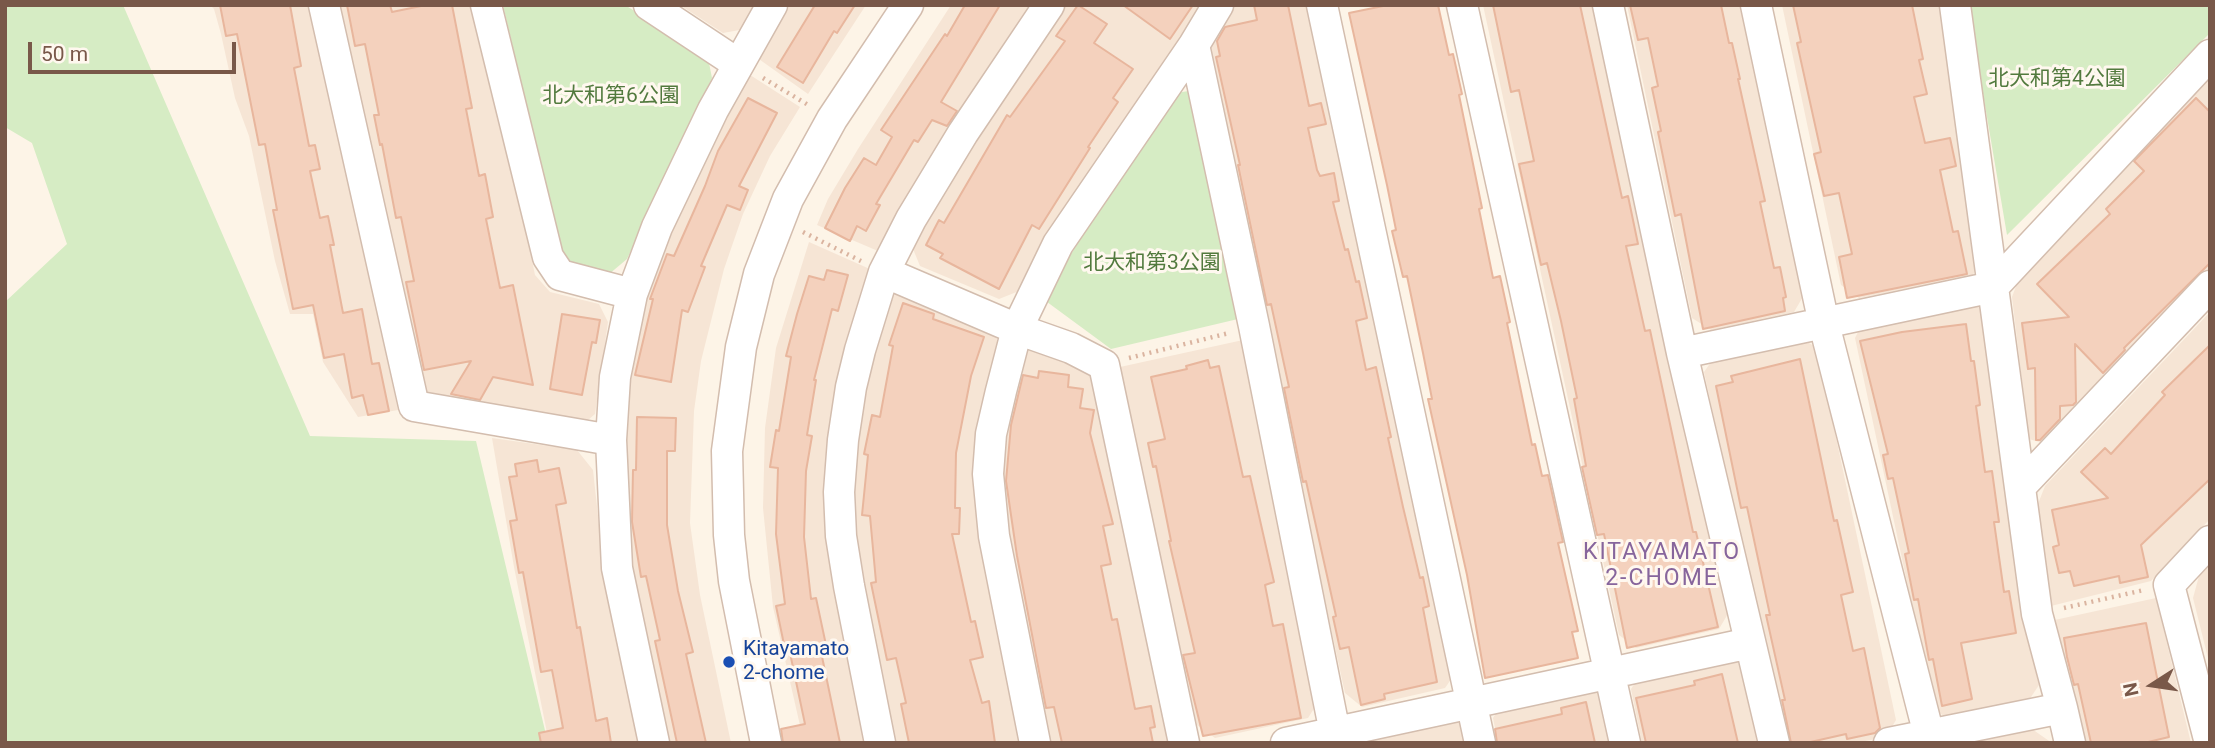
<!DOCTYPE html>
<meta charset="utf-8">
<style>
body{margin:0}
#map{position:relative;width:2215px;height:748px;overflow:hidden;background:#fdf4e7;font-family:Roboto,sans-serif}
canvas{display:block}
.frame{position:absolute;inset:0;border:7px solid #795849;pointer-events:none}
.north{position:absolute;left:2117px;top:650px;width:70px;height:70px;-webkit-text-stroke:5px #fff8ef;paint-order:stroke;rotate:258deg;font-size:19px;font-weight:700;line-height:28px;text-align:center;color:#795849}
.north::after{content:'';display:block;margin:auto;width:24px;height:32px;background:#795849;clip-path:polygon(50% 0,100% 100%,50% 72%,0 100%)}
.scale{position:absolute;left:28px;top:42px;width:208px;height:32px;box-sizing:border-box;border:4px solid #795849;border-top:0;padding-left:9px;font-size:21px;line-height:24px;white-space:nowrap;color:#795849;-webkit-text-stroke:5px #fff8ef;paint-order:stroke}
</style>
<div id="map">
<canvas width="2215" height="748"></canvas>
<div class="frame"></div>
<div class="north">N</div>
<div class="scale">50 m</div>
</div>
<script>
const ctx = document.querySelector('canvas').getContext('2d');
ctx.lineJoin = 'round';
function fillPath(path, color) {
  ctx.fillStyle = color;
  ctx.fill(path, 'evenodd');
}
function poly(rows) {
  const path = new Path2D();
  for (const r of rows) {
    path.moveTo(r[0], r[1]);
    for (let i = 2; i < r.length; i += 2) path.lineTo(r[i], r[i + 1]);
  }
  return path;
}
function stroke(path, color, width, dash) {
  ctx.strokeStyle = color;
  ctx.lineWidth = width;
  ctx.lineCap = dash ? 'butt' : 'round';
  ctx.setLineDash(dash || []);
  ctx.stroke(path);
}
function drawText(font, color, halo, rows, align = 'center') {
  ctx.font = font + ' Roboto,"Noto Sans JP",sans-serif';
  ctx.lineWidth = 6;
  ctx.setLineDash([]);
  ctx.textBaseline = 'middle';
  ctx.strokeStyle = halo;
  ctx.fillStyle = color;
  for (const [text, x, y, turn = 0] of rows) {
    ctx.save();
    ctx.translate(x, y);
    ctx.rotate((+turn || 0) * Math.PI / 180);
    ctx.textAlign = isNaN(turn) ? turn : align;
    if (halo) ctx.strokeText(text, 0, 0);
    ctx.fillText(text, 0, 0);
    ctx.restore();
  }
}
const residential = poly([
 [210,5,311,5,398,410,358,417,323,362,313,314,290,314,275,261,249,136,235,98,221,34,214,9],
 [338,5,479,5,535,275,550,292,599,304,608,322,595,414,581,426,433,403,417,386],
 [680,5,761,5,745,29,723,33],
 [790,5,866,5,808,94,756,57],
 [951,5,1033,5,878,251,817,225,828,199,858,149],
 [1062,5,1203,5,1019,291,999,299,920,266,911,244,940,193],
 [1232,5,1313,5,1457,671,1445,688,1362,707,1345,693,1208,62,1210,41],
 [1483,5,1601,5,1729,612,1719,629,1636,648,1619,635],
 [1627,5,1742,5,1804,295,1794,312,1711,330,1692,318],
 [1782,5,1945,5,1982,256,1973,275,1859,298,1841,285],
 [747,73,800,107,770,156,743,214,724,269,701,361,694,411,690,523,700,595,731,743,666,743,624,528,625,388,639,296],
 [2210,75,2210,275,2049,445,2029,439,2012,297,2021,273],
 [809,242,872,270,845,346,833,407,830,546,838,605,868,743,804,743,773,607,763,508,765,428,776,348],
 [908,286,991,323,999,345,990,372,982,411,974,474,976,514,982,555,1021,743,893,743,854,534,853,482,856,433,886,297],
 [1971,298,1990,311,2021,611,2039,685,2027,703,1951,721,1934,709,1855,338,1863,322],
 [2210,312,2210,519,2151,581,2047,607,2036,509,2045,486],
 [1798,336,1817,348,1896,720,1886,737,1855,743,1787,743,1784,740,1704,372,1716,355],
 [1243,340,1320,699,1308,718,1215,738,1197,725,1120,367],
 [1040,343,1084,364,1098,380,1171,733,1166,743,1048,743,1004,538,1002,468,1007,409,1022,352],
 [492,438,577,450,593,470,606,589,640,743,549,743,514,567],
 [2210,565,2210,666,2193,598,2199,576],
 [2156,598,2191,743,2078,743,2050,621],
 [1722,655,1744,666,1760,743,1642,743,1631,689,1642,672],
 [1590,682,1607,697,1616,743,1498,743,1493,718,1503,701],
 [1452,714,1469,724,1473,743,1361,743,1369,730],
 [2032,729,2052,743,1972,743]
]);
const green = poly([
 [5,5,123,5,310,436,476,441,548,743,5,743,5,302,67,244,32,143,5,127],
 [503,5,625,5,708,58,712,78,627,259,608,275,569,263,561,252],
 [1968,5,2210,5,2210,33,2007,235],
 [1194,90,1238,319,1111,349,1043,299,1171,94]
]);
const building = poly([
 [220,5,290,5,301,66,294,68,309,146,315,145,320,169,310,171,320,218,328,216,334,245,330,245,343,313,362,309,372,364,379,363,389,411,368,415,363,395,352,398,344,354,324,358,313,305,293,309,273,210,277,210,265,144,259,145,237,34,226,36,220,5],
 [347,5,390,5,392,12,426,5,452,5,472,108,466,109,479,176,485,174,493,217,486,219,500,288,513,285,533,385,493,377,480,400,451,394,471,361,424,370,406,282,414,281,401,217,396,218,382,144,380,145,374,115,379,115,365,44,355,46,347,5],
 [815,5,855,5,837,33,834,31,803,83,777,67,815,5],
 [965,5,1000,5,941,102,957,111,947,126,932,120,918,142,914,140,876,204,880,205,866,231,857,226,850,241,825,228,845,188,864,158,876,165,892,137,881,130,945,34,947,36,965,5],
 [1078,5,1107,24,1094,43,1133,69,1113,98,1118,102,1088,147,1090,148,1039,229,1032,225,999,289,940,258,943,254,926,245,939,220,944,223,1007,115,1010,117,1065,41,1056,36,1078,5],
 [1123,5,1193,5,1170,39,1123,5],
 [1254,5,1288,5,1309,106,1321,103,1326,124,1308,128,1317,170,1320,176,1334,173,1339,201,1333,202,1345,250,1348,249,1356,282,1359,281,1367,318,1356,321,1366,370,1376,367,1391,437,1388,438,1403,507,1420,578,1423,577,1429,606,1423,608,1437,682,1384,694,1385,699,1361,705,1349,647,1340,649,1333,617,1336,616,1306,481,1303,482,1284,388,1289,387,1271,304,1267,305,1238,165,1240,165,1216,57,1220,56,1217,41,1225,27,1257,20,1254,5],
 [1388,5,1438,5,1449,55,1453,54,1462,94,1459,95,1482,208,1479,209,1493,278,1500,276,1510,322,1507,323,1532,445,1535,444,1542,476,1548,475,1563,542,1558,543,1578,631,1572,632,1578,658,1485,678,1467,575,1428,399,1432,399,1423,353,1407,276,1403,277,1392,231,1396,230,1387,185,1349,13,1388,5],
 [1493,5,1580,5,1622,198,1628,196,1638,244,1626,246,1645,331,1650,330,1693,532,1696,532,1718,627,1627,648,1604,534,1597,535,1582,467,1586,466,1574,399,1577,398,1561,321,1547,263,1541,265,1519,164,1534,161,1519,90,1511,92,1493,5],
 [1630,5,1721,5,1729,43,1732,43,1740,79,1738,79,1765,201,1760,202,1774,268,1780,267,1786,297,1783,298,1785,311,1703,329,1681,214,1675,216,1658,132,1661,131,1652,88,1658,86,1648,38,1638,40,1630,5],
 [1793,5,1912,5,1923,59,1919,60,1927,94,1914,97,1925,143,1950,138,1956,166,1940,170,1953,232,1958,231,1967,274,1847,298,1839,257,1852,254,1839,193,1824,196,1814,154,1821,152,1797,43,1801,42,1793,5],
 [748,98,777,113,739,186,748,190,740,210,727,205,701,266,705,267,688,312,682,310,671,382,635,375,653,299,650,299,667,254,674,256,705,186,718,151,748,98],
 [2196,98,2210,112,2210,263,2124,348,2125,350,2103,373,2075,344,2076,402,2073,405,2060,406,2060,419,2040,440,2036,440,2035,368,2028,369,2022,323,2069,317,2037,284,2110,214,2106,209,2144,171,2134,161,2196,98],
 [827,270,848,275,838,311,832,309,814,380,816,380,807,435,812,436,806,471,804,537,811,599,816,598,826,645,820,647,840,743,783,743,781,729,805,724,790,653,786,654,776,606,785,604,776,534,778,468,770,467,776,430,779,431,791,357,786,356,797,314,809,276,824,280,827,270],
 [903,303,934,314,933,319,984,337,971,376,956,453,955,508,960,508,959,534,952,534,971,622,975,621,983,657,970,660,982,703,989,701,995,743,909,743,901,704,906,703,896,658,887,660,871,583,876,582,870,516,862,515,868,455,864,454,872,415,880,417,893,346,889,345,903,303],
 [562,314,600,320,596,343,592,342,582,395,550,389,562,314],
 [1966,324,1971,361,1974,361,1980,405,1976,406,1985,472,1992,471,1999,522,1994,522,2004,592,2009,591,2016,633,1961,643,1972,699,1942,706,1933,659,1929,660,1918,599,1914,600,1905,554,1909,553,1893,478,1888,479,1883,455,1888,454,1860,341,1902,332,1966,324],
 [2210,345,2210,479,2141,545,2148,577,2120,583,2119,576,2074,586,2070,571,2059,573,2053,547,2059,545,2052,510,2108,498,2081,472,2105,448,2111,454,2165,395,2162,392,2210,345],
 [1800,359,1834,521,1837,520,1853,592,1841,595,1853,651,1864,648,1880,728,1875,733,1847,739,1846,734,1806,743,1791,743,1782,700,1785,700,1766,615,1770,615,1747,507,1741,508,1716,386,1733,382,1731,376,1800,359],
 [1208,360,1210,368,1219,366,1243,477,1250,476,1274,582,1265,585,1273,626,1283,624,1301,718,1203,736,1183,655,1195,653,1169,541,1171,541,1156,466,1153,467,1148,443,1165,439,1151,377,1187,369,1186,366,1208,360],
 [1039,371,1069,375,1068,387,1083,389,1080,408,1094,410,1090,433,1113,524,1103,526,1111,564,1101,566,1112,620,1117,619,1135,709,1151,706,1155,727,1150,728,1153,743,1062,743,1054,707,1046,708,1017,556,1006,481,1011,425,1023,375,1038,378,1039,371],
 [637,417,676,418,675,451,667,451,667,525,678,591,693,652,686,654,706,743,677,743,655,641,660,640,646,576,641,577,632,522,633,470,636,470,637,417],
 [537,460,539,472,559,468,566,503,556,505,577,628,580,627,596,721,607,718,611,743,541,743,539,733,563,728,552,670,541,672,523,572,519,573,510,521,517,520,509,477,517,476,515,464,537,460],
 [2146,623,2169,737,2144,743,2091,743,2078,684,2074,685,2067,657,2064,638,2146,623],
 [1722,674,1738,743,1646,743,1636,698,1695,685,1694,681,1722,674],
 [1586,702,1595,743,1497,743,1495,729,1562,714,1561,708,1586,702]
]);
const path = poly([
 [763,78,810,106],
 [803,232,861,261],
 [1129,358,1229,333],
 [2064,608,2144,590]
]);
const minor = poly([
 [324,5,414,406,611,440],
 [486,5,548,257,560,275,632,294],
 [649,5,738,64],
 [1322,5,1480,743],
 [1462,5,1625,743],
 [1608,5,1682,353,1774,743],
 [1756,5,1824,324,1931,743],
 [1955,5,2037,614,2062,708],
 [1194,45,1254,326,1337,743],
 [884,272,1017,329,1071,348,1104,365,1184,743],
 [1682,353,1993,287,2210,55],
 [2021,486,2210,286],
 [654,743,617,568,611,440,615,377,632,294,657,227,713,110,772,5],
 [766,743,734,581,729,535,727,451,741,347,759,274,788,199,832,119,908,5],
 [880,743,849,586,841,536,839,492,843,440,851,387,860,350,884,272,911,219,963,133,1049,5],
 [1035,743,994,536,988,474,991,434,1001,391,1017,329,1058,244,1194,45,1218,5],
 [1286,743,1750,643],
 [1889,743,2062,708,2070,743],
 [2210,743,2169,585,2210,541]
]);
const markers = [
 [729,662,7,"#1a4fb4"]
];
const parkNames = [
 ["北大和第4公園",2057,80],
 ["北大和第6公園",611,97],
 ["北大和第3公園",1152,264]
];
const transitNames = [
 ["Kitayamato",743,650],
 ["2-chome",743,674]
];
const neighbourhoodNames = [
 ["KITAYAMATO",1662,553],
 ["2-CHOME",1662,579]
];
fillPath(residential, '#f6e5d5');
fillPath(green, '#d6ecc4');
fillPath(building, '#f4d1bd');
stroke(building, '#e8b69d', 2);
stroke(minor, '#d3bdae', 33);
stroke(path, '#dab4a0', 4.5, [2, 5]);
stroke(minor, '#fff', 30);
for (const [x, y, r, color] of markers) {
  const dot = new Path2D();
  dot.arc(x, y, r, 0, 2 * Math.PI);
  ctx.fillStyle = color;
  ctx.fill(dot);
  stroke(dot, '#fff8ef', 2.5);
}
drawText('21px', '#527a3e', '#fff8ef', parkNames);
drawText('21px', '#164399', '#fff8ef', transitNames, 'left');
ctx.letterSpacing = '2px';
drawText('23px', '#87659c', '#fff8ef', neighbourhoodNames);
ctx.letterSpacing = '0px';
</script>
